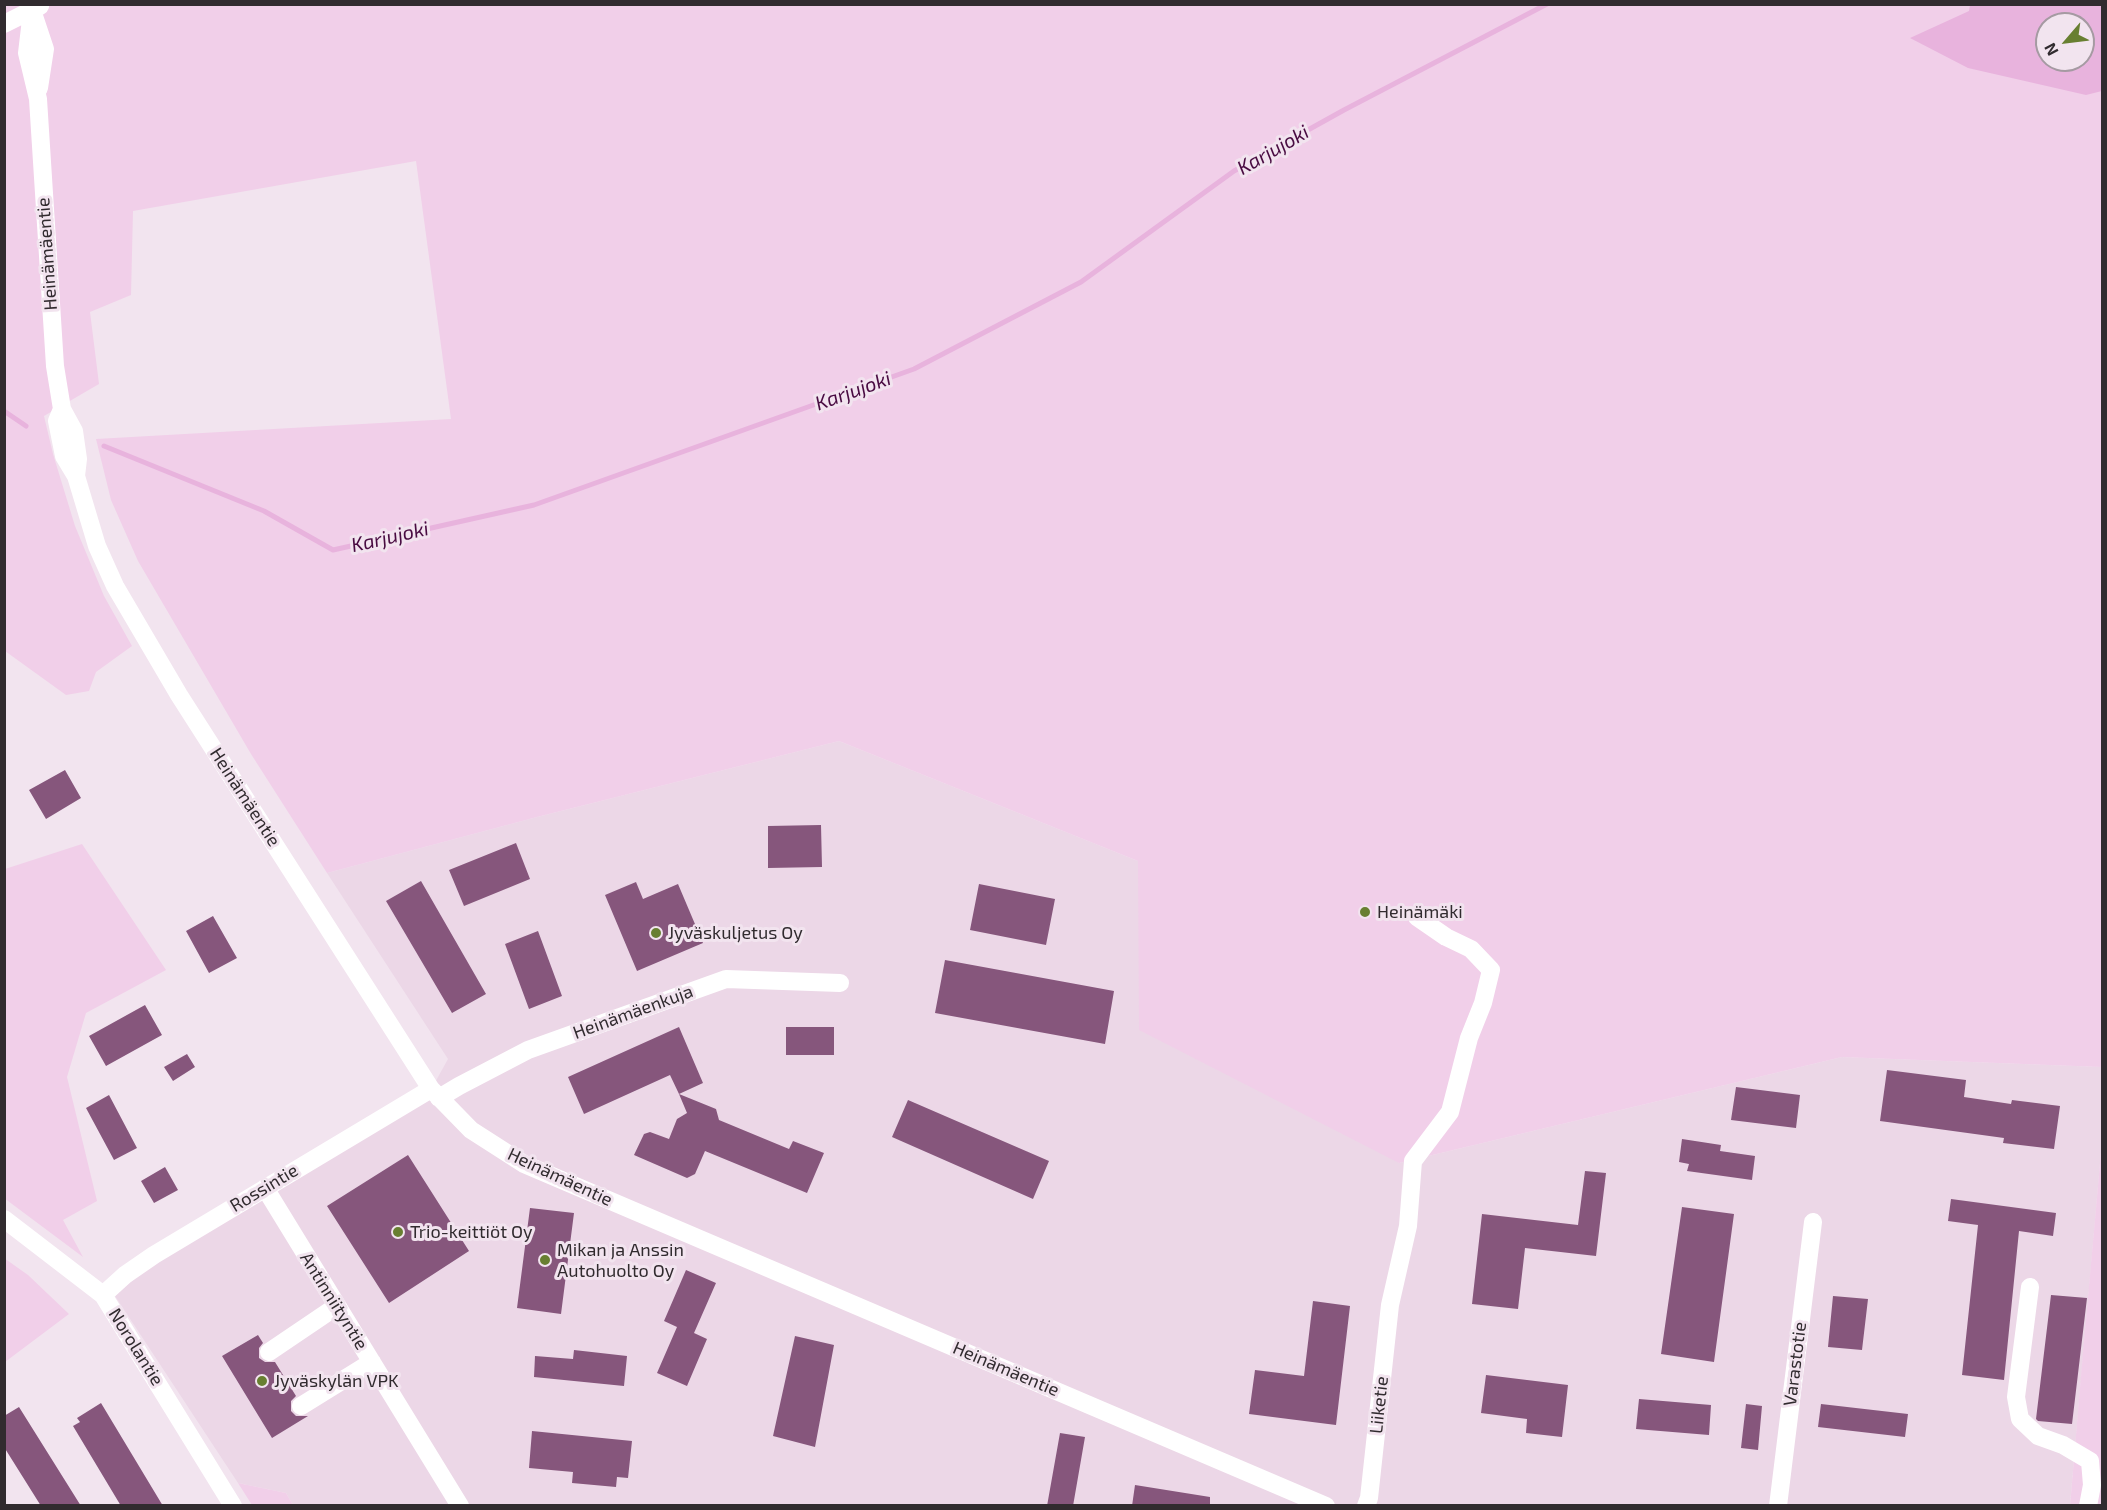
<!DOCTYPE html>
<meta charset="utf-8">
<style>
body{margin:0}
#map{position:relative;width:2107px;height:1510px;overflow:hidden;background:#f2e4ef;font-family:"Exo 2",sans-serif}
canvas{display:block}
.frame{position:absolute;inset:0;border:6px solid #312b2f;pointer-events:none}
.north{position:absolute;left:2035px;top:12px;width:60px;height:60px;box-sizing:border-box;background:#f2e4ef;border:2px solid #a59aa2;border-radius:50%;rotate:242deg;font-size:16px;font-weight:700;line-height:24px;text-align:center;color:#312b2f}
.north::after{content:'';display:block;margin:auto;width:21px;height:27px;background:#687f31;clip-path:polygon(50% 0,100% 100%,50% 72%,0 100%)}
</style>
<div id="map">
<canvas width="2107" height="1510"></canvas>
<div class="frame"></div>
<div class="north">N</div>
</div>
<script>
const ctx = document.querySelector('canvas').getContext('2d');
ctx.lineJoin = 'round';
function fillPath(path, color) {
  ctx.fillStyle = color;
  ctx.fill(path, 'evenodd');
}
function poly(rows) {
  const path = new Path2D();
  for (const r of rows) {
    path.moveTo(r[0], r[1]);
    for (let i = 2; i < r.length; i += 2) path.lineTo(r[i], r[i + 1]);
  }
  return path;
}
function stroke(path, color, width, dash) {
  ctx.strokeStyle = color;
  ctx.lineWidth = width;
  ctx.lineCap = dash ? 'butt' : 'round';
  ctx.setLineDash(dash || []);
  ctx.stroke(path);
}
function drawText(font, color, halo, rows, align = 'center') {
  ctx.font = font + ' "Exo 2",sans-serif';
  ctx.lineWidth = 6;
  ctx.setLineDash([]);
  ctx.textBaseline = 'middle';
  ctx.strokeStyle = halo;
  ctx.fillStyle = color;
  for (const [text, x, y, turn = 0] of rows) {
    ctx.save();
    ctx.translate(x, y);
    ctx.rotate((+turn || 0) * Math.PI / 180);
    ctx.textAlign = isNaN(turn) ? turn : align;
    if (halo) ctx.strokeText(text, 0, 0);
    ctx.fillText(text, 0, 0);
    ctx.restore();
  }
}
const built = poly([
 [839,741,1138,861,1399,1163,1842,1057,2102,1067,2102,1141,2070,1505,293,1505,286,1493,238,1483,115,1296,152,1263,428,1095,448,1059,327,873,537,817]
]);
const green = poly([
 [4,5,2068,5,2102,39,2102,1067,1842,1057,1399,1163,1139,1030,1138,861,839,741,537,817,327,873,251,754,138,561,111,500,96,439,451,419,416,161,133,211,131,295,90,312,99,384,44,416,53,454,75,526,104,596,132,646,96,672,89,691,66,695,5,651],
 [2047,24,2083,24,2083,60,2047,60],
 [82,844,166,970,86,1013,67,1077,97,1201,63,1220,83,1257,4,1198,5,869],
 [2102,1141,2102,1505,2070,1506,2082,1364],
 [4,1258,28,1275,69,1314,5,1362],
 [238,1483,286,1493,293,1505,252,1505]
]);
const water = poly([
 [1970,5,2102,5,2102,91,2086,95,1968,68,1910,38,1969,11],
 [2047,24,2083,24,2083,60,2047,60]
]);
const stream = poly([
 [4,411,26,426],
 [104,446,264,511,333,550,534,505,914,369,1081,282,1234,171,1344,110,1547,4]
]);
const building = poly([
 [65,770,81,798,46,819,29,790],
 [821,825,822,867,768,868,768,826],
 [516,843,530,879,464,906,449,870],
 [421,881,486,994,452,1013,386,901],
 [636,882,643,899,678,884,703,943,637,971,605,895],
 [979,884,1055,899,1046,945,970,930],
 [213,916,237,958,209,973,186,931],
 [538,931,562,996,529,1009,505,944],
 [945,960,1114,991,1105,1044,935,1013],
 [145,1005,162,1035,106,1066,89,1036],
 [679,1027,703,1083,679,1094,670,1075,584,1114,568,1077],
 [786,1027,834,1027,834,1055,786,1055],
 [187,1054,195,1067,173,1081,164,1067],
 [1887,1070,1966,1080,1964,1097,2011,1104,2012,1100,2060,1106,2054,1149,2003,1143,2004,1138,1880,1121],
 [1736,1087,1800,1095,1796,1128,1731,1120],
 [679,1094,716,1109,719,1120,789,1149,793,1141,824,1153,807,1193,705,1151,695,1174,687,1178,634,1155,644,1134,650,1132,669,1139,677,1119,687,1113],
 [109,1095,137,1148,114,1160,86,1108],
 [908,1100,1049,1161,1033,1199,892,1137],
 [1682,1139,1721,1145,1720,1151,1755,1156,1752,1180,1687,1171,1689,1164,1679,1162],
 [408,1155,469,1251,389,1303,327,1206],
 [165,1167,178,1190,154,1203,141,1181],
 [1585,1171,1606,1173,1596,1256,1525,1248,1518,1309,1472,1304,1482,1214,1578,1225],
 [1951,1199,2056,1213,2053,1236,2019,1231,2004,1380,1962,1375,1978,1225,1948,1221],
 [1682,1207,1734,1214,1714,1362,1661,1354],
 [530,1208,574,1213,561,1314,517,1308],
 [686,1270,716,1283,694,1333,707,1339,687,1386,657,1373,677,1327,664,1321],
 [2051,1295,2087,1298,2072,1424,2038,1421,2036,1419],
 [1833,1296,1868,1299,1862,1350,1828,1347],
 [1313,1301,1350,1306,1336,1425,1249,1414,1255,1370,1304,1376],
 [258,1335,263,1343,259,1348,259,1358,265,1362,275,1362,296,1396,291,1401,291,1411,296,1416,308,1416,272,1438,222,1356],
 [795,1336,834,1345,815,1447,773,1436],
 [574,1350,627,1356,624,1386,534,1377,535,1356,573,1359],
 [1486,1375,1568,1385,1562,1437,1526,1433,1527,1419,1481,1413],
 [1639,1399,1711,1405,1709,1435,1636,1429],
 [101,1403,163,1506,121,1506,73,1426,80,1422,77,1418],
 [1746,1404,1762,1406,1758,1450,1741,1448],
 [1821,1404,1908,1414,1905,1437,1818,1427],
 [19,1407,81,1506,41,1506,4,1447,4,1416],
 [532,1431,632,1441,628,1478,617,1477,616,1487,572,1483,573,1472,529,1468],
 [1060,1433,1085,1437,1073,1506,1047,1506],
 [1135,1485,1210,1497,1210,1506,1132,1506]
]);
const minor = poly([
 [32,11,27,53,38,99,55,366,62,409,74,431,78,459,76,476],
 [34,16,45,49,39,88],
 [4,24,40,6],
 [62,409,57,421,64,456,76,476,97,546,115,586,179,695,431,1089,471,1130,524,1164,1326,1506],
 [439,1098,459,1086,528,1050,726,979,840,983],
 [265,1188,460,1506],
 [4,1219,103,1295,233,1506],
 [2030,1287,2016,1397,2020,1419,2038,1436,2063,1445,2090,1461,2092,1485,2088,1506],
 [103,1295,125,1275,154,1255,431,1089],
 [269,1352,337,1306],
 [301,1406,372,1362],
 [1366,1506,1369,1498,1390,1305,1408,1226,1413,1161,1450,1112,1469,1038,1483,1003,1491,970,1471,949,1446,937,1417,917],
 [1778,1506,1813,1222]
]);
const markers = [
 [1365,912,6,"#687f31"],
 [656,933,6,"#687f31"],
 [398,1232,6,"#687f31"],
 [545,1260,6,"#687f31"],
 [262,1381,6,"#687f31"]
];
const streetNames = [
 ["Heinämäentie",47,254,-94],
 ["Heinämäentie",245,797,57],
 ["Heinämäenkuja",633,1012,-20],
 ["Heinämäentie",560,1177,25],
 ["Rossintie",264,1188,-31],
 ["Antinniityntie",334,1301,58],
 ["Norolantie",136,1347,58],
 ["Varastotie",1795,1364,-83],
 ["Heinämäentie",1006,1369,23],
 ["Liiketie",1379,1405,-84]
];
const poiNames = [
 ["Heinämäki",1377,912],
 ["Jyväskuljetus Oy",668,933],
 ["Trio-keittiöt Oy",410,1232],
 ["Mikan ja Anssin",557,1250],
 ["Autohuolto Oy",557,1271],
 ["Jyväskylän VPK",274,1381]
];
const waterNames = [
 ["Karjujoki",1273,150,-30],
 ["Karjujoki",853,391,-20],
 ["Karjujoki",390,537,-13]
];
fillPath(built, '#ecd7e7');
fillPath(green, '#f1cfe9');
fillPath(water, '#e8b3dd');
stroke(stream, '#e8b3dd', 5);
fillPath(building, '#86567c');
stroke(minor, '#fff', 18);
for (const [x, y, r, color] of markers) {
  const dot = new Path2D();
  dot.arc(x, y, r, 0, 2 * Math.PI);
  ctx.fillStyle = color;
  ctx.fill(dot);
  stroke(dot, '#f2e4ef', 2);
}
drawText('18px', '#312b2f', '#f2e4ef', streetNames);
drawText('18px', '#312b2f', '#f2e4ef', poiNames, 'left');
drawText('italic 20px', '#490c42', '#f2e4ef', waterNames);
</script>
